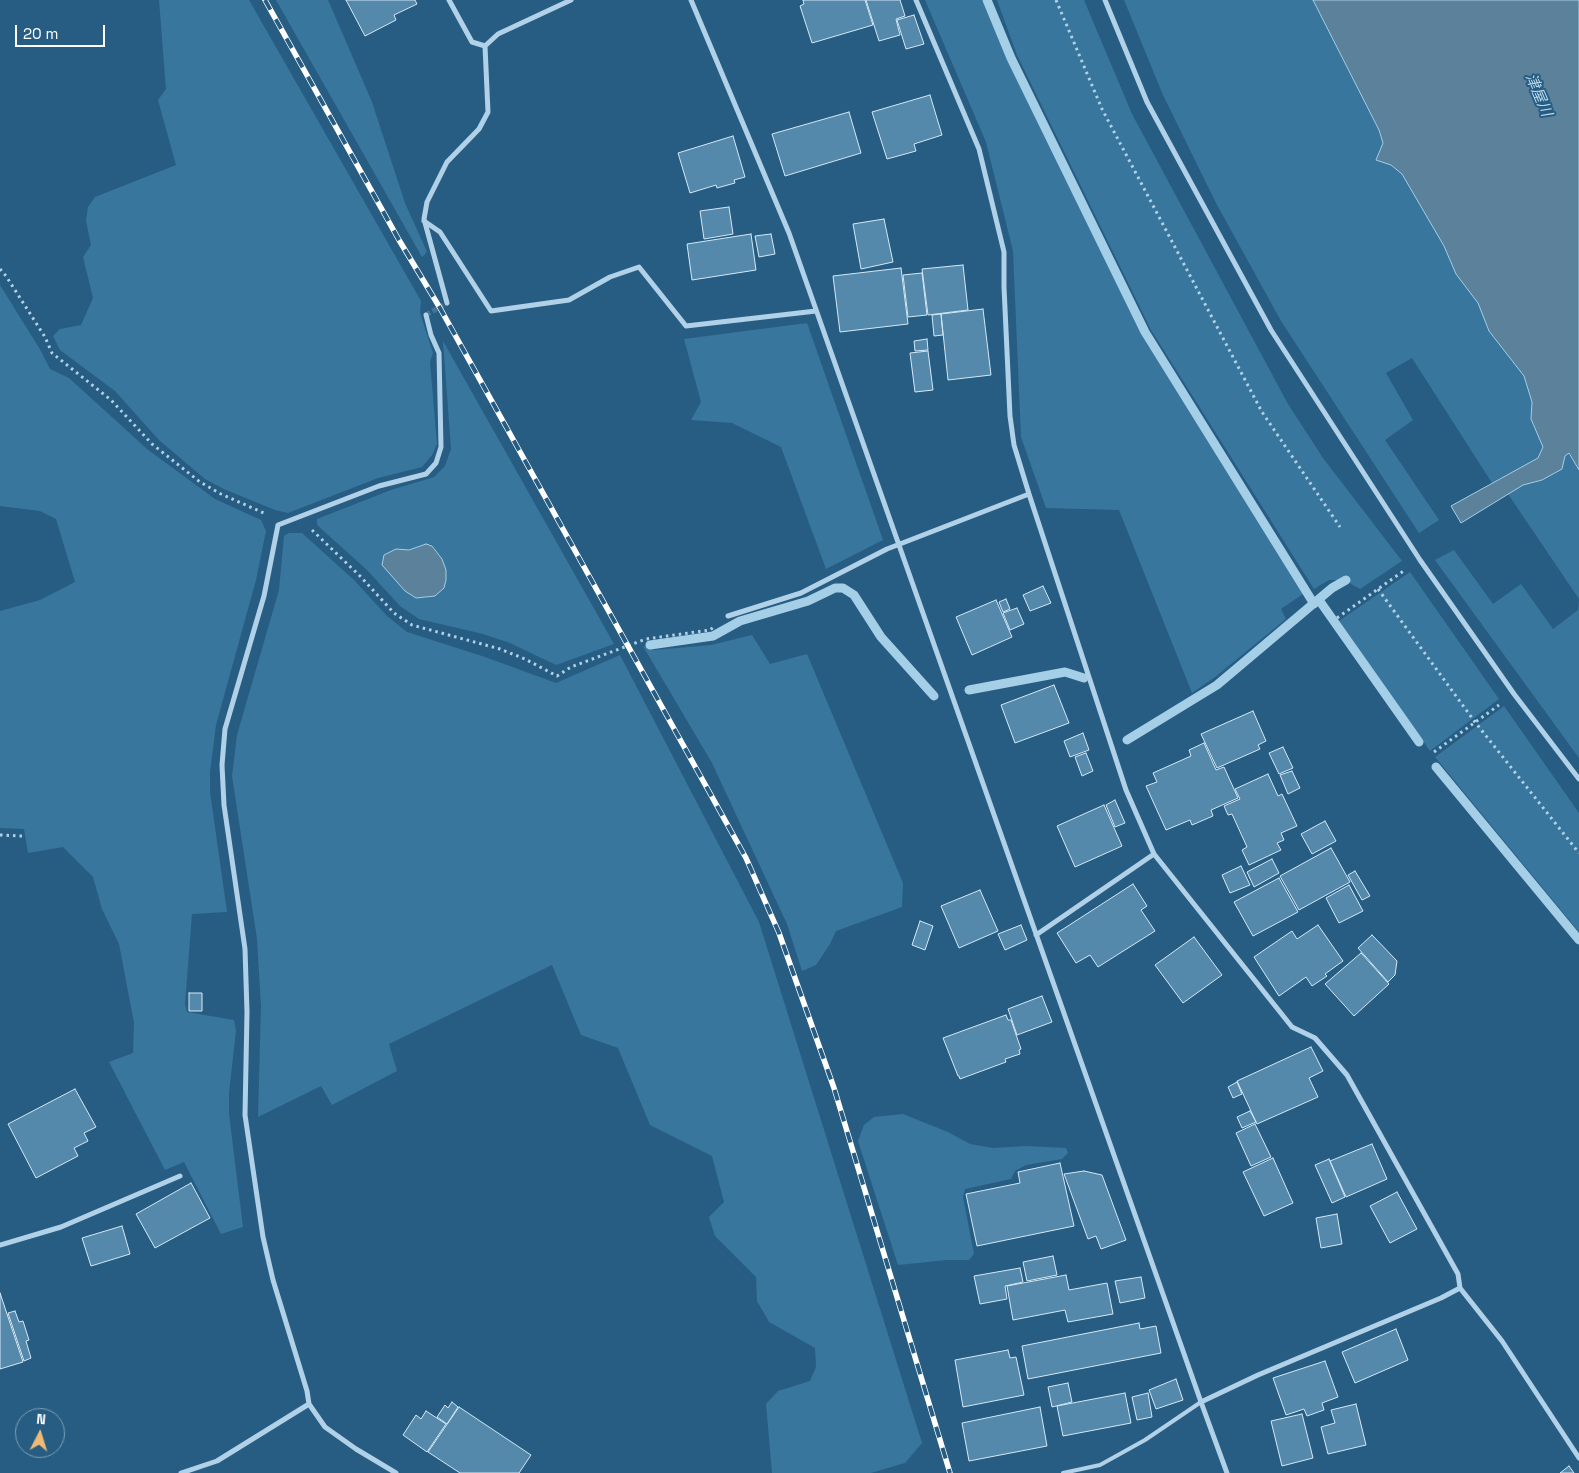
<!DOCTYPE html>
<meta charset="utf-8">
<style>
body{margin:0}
#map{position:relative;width:1579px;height:1473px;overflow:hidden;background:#275d83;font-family:"Space Grotesk",sans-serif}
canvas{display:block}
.north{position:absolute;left:15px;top:1408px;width:50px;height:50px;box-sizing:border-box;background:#275d83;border:1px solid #7d9eb5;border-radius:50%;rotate:5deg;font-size:14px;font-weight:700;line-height:20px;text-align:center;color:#fff}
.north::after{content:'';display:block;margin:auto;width:18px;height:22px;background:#efb976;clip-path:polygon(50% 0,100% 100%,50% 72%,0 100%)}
.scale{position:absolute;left:15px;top:25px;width:90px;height:22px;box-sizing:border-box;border:2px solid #fff;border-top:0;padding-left:6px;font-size:15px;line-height:18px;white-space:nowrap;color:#fff;-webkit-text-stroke:4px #275d83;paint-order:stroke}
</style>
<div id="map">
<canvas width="1579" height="1473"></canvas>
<div class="north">N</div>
<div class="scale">20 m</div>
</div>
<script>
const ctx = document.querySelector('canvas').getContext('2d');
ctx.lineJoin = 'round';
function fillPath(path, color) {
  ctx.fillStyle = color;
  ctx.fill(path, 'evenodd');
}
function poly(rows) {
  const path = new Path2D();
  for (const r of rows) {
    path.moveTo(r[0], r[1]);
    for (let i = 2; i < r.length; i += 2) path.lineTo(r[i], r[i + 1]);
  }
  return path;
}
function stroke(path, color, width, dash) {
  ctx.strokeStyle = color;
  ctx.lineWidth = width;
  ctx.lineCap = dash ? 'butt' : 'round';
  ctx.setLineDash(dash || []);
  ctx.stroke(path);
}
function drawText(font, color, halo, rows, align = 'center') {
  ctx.font = font + ' "Space Grotesk","Noto Sans JP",sans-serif';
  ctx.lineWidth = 4;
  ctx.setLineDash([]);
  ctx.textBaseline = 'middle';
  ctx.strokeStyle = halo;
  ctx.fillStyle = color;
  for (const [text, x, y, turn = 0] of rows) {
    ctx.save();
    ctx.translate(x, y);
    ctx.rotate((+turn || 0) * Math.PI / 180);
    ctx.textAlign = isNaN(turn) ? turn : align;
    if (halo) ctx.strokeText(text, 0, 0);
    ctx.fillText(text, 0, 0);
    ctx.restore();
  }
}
const green = poly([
 [159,0,249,0,421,301,420,313,433,353,430,362,437,444,432,455,422,467,378,478,288,513,275,510,224,489,205,479,159,440,115,391,60,350,53,336,60,329,81,325,93,298,83,257,91,245,86,221,88,207,95,197,176,165,158,100,166,89],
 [276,0,328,0,372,102,405,203,427,252,422,257],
 [925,0,982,0,1007,59,1141,334,1303,594,1281,609,1286,619,1215,677,1192,693,1119,510,1046,508,1021,437,1013,251,986,142],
 [997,0,1084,0,1132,114,1288,404,1323,458,1402,561,1360,589,1351,584,1345,577,1342,580,1329,580,1314,589,1151,330,1017,55],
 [1124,0,1313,0,1379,130,1383,143,1379,151,1391,165,1402,174,1444,246,1456,274,1478,303,1489,331,1524,376,1532,402,1531,419,1543,447,1538,459,1492,483,1412,358,1386,373,1413,420,1385,440,1439,520,1419,533,1281,321,1216,203,1163,95],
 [0,285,41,351,50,369,69,378,147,449,215,499,261,520,266,531,256,580,216,725,210,772,210,792,227,912,192,914,185,1004,187,1012,234,1020,236,1030,229,1093,229,1114,243,1227,221,1234,184,1162,165,1170,109,1062,133,1053,134,1023,119,944,102,909,93,877,63,847,28,853,24,829,0,828,0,611,40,600,75,582,56,519,40,511,0,506],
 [807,323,883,540,826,569,781,447,732,423,691,420,701,402,684,339],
 [443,341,614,644,556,665,510,643,483,634,419,619,400,606,367,570,317,525,317,519,391,490,434,477,445,466,451,449],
 [426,544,432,545,442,559,396,549,409,550],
 [1569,452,1579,470,1579,599,1508,494,1523,485,1542,480],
 [289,533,302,533,354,580,387,616,407,632,485,657,556,683,620,655,759,922,922,1443,905,1463,871,1473,772,1473,766,1404,778,1391,810,1381,816,1367,815,1348,769,1322,757,1301,756,1277,715,1236,709,1217,724,1202,712,1156,650,1125,618,1048,581,1035,552,965,389,1044,397,1071,332,1105,321,1086,258,1117,261,1006,257,939,232,776,237,735,279,590,284,536],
 [1454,550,1493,604,1521,584,1553,629,1578,610,1579,600,1579,758,1435,560],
 [1410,572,1499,699,1430,751,1339,621],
 [752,635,770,664,807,654,903,883,902,907,836,931,830,944,816,965,802,971,787,924,712,763,643,646,654,650,711,645],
 [1504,706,1579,813,1579,932,1435,757],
 [903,1114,948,1132,970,1144,993,1148,1026,1146,1066,1148,1068,1153,1062,1159,1026,1165,1015,1171,1011,1179,965,1189,963,1197,974,1254,969,1260,947,1260,898,1265,858,1141,864,1125,874,1117]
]);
const water = poly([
 [1313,0,1579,0,1579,470,1569,453,1565,456,1562,469,1542,480,1523,485,1461,523,1451,506,1538,458,1543,447,1531,419,1532,402,1524,376,1489,331,1478,303,1456,274,1444,246,1402,174,1391,165,1376,160,1383,143,1379,130,1313,0],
 [426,544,432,546,442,559,446,570,446,580,444,588,435,596,416,598,405,591,382,565,384,555,396,549,409,550,426,544]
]);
const stream = poly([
 [987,0,1011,58,1145,332,1314,604],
 [1319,600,1419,742],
 [650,645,713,636,740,621,808,601,835,588,843,588,854,595,881,637,934,696],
 [969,690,1065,672,1084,678],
 [1127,740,1217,685,1332,588,1346,580],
 [1436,767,1579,940]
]);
const building = poly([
 [346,0,415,0,417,4,394,15,396,20,365,36,346,0],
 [803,0,865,0,873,25,812,43,800,6,804,4,803,0],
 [866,0,900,0,905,16,896,19,900,35,879,41,866,0],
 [914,15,924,44,906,49,897,20,914,15],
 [930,95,942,135,914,144,916,151,887,159,872,112,930,95],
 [849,112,861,153,785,176,772,134,849,112],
 [733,136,745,177,734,180,735,183,717,188,716,185,690,193,678,153,733,136],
 [729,207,733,234,704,239,700,211,729,207],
 [884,219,893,262,861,269,853,224,884,219],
 [751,234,756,270,692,280,687,244,751,234],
 [771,234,775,254,759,257,755,236,771,234],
 [963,265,968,310,928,315,922,269,963,265],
 [901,268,908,324,840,332,833,276,901,268],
 [922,273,927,315,908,317,903,275,922,273],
 [983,309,991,375,948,380,941,314,983,309],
 [941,314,943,335,934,336,932,315,941,314],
 [927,339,928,350,915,351,914,341,927,339],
 [928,351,933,390,915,392,910,353,928,351],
 [1043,586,1051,603,1030,611,1023,595,1043,586],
 [1006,599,1010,609,1003,612,999,602,1006,599],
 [996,600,1012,637,972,655,956,617,996,600],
 [1017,608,1024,624,1010,630,1003,613,1017,608],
 [1054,685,1069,723,1015,743,1001,705,1054,685],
 [1253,711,1266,741,1258,745,1260,749,1217,768,1201,734,1253,711],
 [1083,733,1089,750,1070,757,1064,741,1083,733],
 [1204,743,1216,770,1224,767,1238,798,1211,810,1213,816,1192,825,1190,820,1166,830,1146,786,1157,782,1153,773,1191,756,1189,750,1204,743],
 [1283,747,1293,768,1279,774,1269,753,1283,747],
 [1086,753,1093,771,1082,776,1075,757,1086,753],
 [1292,771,1300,788,1288,794,1280,775,1292,771],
 [1268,774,1278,796,1282,794,1297,826,1281,833,1284,840,1277,843,1281,850,1249,865,1242,850,1247,847,1232,814,1228,815,1224,806,1240,799,1235,789,1268,774],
 [1115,800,1125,823,1115,827,1106,805,1115,800],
 [1104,805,1122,846,1075,867,1057,826,1104,805],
 [1325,821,1336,841,1312,854,1301,834,1325,821],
 [1331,848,1350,882,1299,910,1280,876,1331,848],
 [1272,859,1279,873,1254,887,1247,872,1272,859],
 [1241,866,1250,885,1230,893,1222,875,1241,866],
 [1355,871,1370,896,1362,900,1348,875,1355,871],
 [1279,878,1298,912,1253,936,1234,902,1279,878],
 [1133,884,1147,906,1141,910,1155,931,1098,967,1090,955,1076,963,1057,933,1133,884],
 [1349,885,1363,911,1339,923,1326,898,1349,885],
 [980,890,998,931,959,948,941,906,980,890],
 [920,921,933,926,925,950,912,945,920,921],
 [1021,925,1027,940,1005,950,998,934,1021,925],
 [1318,925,1343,961,1325,974,1327,976,1312,986,1306,977,1279,996,1254,957,1292,931,1297,939,1318,925],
 [1372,935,1397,961,1395,975,1388,982,1358,948,1372,935],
 [1194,937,1222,975,1183,1003,1155,965,1194,937],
 [1361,953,1389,984,1354,1016,1325,984,1361,953],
 [189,993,202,993,202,1011,189,1011,189,993],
 [1042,996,1052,1022,1017,1035,1008,1009,1042,996],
 [1006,1015,1008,1020,1011,1020,1021,1049,1019,1050,1020,1054,1005,1059,1006,1062,960,1079,959,1076,958,1076,943,1038,1006,1015],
 [1311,1047,1323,1071,1309,1078,1318,1097,1257,1124,1237,1081,1311,1047],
 [1237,1082,1242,1094,1233,1098,1228,1087,1237,1082],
 [75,1089,96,1127,84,1133,88,1141,74,1148,78,1156,36,1178,8,1124,75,1089],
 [1250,1111,1256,1122,1242,1128,1237,1117,1250,1111],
 [1255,1124,1271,1157,1251,1166,1236,1133,1255,1124],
 [1372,1144,1387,1179,1346,1197,1330,1161,1372,1144],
 [1273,1158,1293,1203,1264,1216,1243,1172,1273,1158],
 [1329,1159,1345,1197,1332,1203,1315,1165,1329,1159],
 [1060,1163,1074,1226,977,1246,966,1194,1020,1183,1018,1172,1060,1163],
 [1084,1171,1102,1175,1126,1240,1101,1249,1096,1236,1088,1239,1064,1174,1084,1171],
 [191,1183,210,1218,155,1248,136,1214,191,1183],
 [1397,1192,1417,1229,1390,1243,1370,1206,1397,1192],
 [1337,1214,1342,1244,1321,1248,1316,1218,1337,1214],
 [122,1226,130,1254,91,1266,82,1238,122,1226],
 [1053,1256,1057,1275,1027,1281,1023,1262,1053,1256],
 [1020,1268,1023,1282,1005,1286,1007,1299,980,1304,974,1276,1020,1268],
 [1066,1275,1069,1290,1107,1283,1113,1314,1068,1322,1065,1310,1013,1320,1007,1286,1066,1275],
 [1141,1277,1145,1298,1120,1303,1115,1281,1141,1277],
 [0,1293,23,1362,0,1369,0,1293],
 [15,1311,19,1322,23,1321,29,1340,26,1341,31,1358,24,1361,8,1313,15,1311],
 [1139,1323,1140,1329,1156,1326,1161,1353,1028,1379,1022,1346,1139,1323],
 [1396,1329,1408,1360,1355,1383,1342,1352,1396,1329],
 [1008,1350,1010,1358,1016,1357,1024,1395,963,1407,955,1360,1008,1350],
 [1325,1361,1338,1397,1322,1403,1324,1410,1307,1416,1304,1409,1286,1415,1273,1378,1325,1361],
 [1176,1379,1183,1400,1156,1409,1149,1390,1176,1379],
 [1068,1383,1072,1402,1052,1407,1048,1387,1068,1383],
 [1125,1393,1131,1423,1063,1436,1057,1406,1125,1393],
 [1148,1393,1152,1417,1137,1420,1132,1397,1148,1393],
 [452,1402,458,1407,447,1424,437,1417,445,1405,448,1408,452,1402],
 [1356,1404,1366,1445,1328,1454,1321,1427,1335,1423,1331,1410,1356,1404],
 [459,1407,531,1455,519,1473,460,1473,428,1452,459,1407],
 [1040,1407,1047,1446,969,1461,962,1423,1040,1407],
 [426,1411,446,1424,427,1452,403,1435,416,1415,421,1419,426,1411],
 [1302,1414,1313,1458,1282,1466,1271,1421,1302,1414],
 [1569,1466,1574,1473,1560,1473,1569,1466]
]);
const streetTunnel = poly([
 [426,315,447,303]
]);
const path = poly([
 [1056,0,1102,109,1262,412,1340,527],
 [0,269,6,276,45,337,52,353,111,400,152,444,200,482,221,494,266,514],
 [312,530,360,576,394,613,412,625,500,649,525,659,557,676,571,667,646,639,710,630,715,626],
 [1378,589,1475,722,1579,853],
 [1337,618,1405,570],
 [1434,752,1499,705],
 [0,835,22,836]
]);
const lane = poly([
 [1063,1473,1100,1465,1145,1440,1201,1402]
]);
const street = poly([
 [449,0,472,42,485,46],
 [691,0,789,233,1201,1402,1227,1473],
 [916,0,979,149,1004,252,1004,287,1010,416,1014,445,1029,494,1126,790,1154,854,1292,1027,1315,1038,1347,1075,1458,1274,1460,1288,1502,1341,1579,1458],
 [1105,0,1147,102,1271,330,1420,560,1514,694,1579,779],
 [424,221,440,232,491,311,569,300,610,277,639,267,686,326,816,311],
 [447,303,424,219,427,202,447,162,479,129,488,112,485,46,498,34,571,0],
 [728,616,801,593,887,549,1029,494],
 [1036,935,1154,854],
 [0,1245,61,1227,180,1176],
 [1201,1402,1258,1375,1441,1298,1460,1288],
 [181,1473,217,1461,309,1404],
 [396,1473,356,1449,325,1427,309,1404,307,1391,273,1280,263,1237,245,1115,247,1012,245,949,224,805,222,765,225,729,264,596,278,525,379,486,426,474,436,463,441,447,439,353,431,335,426,315]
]);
const rail = poly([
 [265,0,399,240,440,308,746,858,779,933,834,1088,950,1473]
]);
const waterNames = [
 ["津屋川",1538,95,67]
];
fillPath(green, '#38769e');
fillPath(water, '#5c819a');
stroke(water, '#a5cee7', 1);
stroke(stream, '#a5cee7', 9);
fillPath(building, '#5489ac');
stroke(building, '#d4e8f5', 1);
stroke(streetTunnel, '#477596', 5, [5, 2.5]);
stroke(path, '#b0d1e7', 3, [2.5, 4]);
stroke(lane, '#b0d1e7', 4);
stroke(street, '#b0d1e7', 5);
stroke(rail, '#fff', 5.5);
stroke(rail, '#275d83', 4, [11]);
drawText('italic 15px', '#bcdbee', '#275d83', waterNames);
</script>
